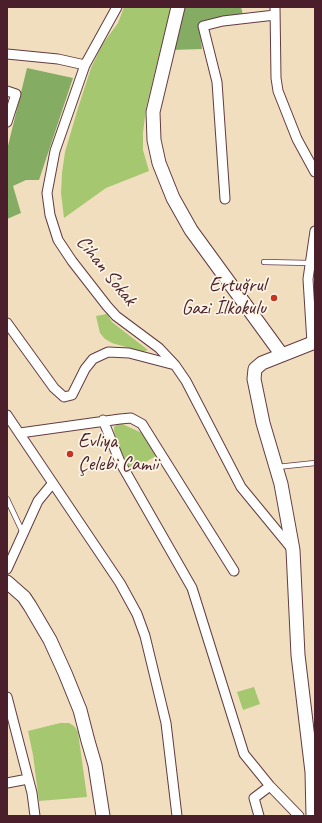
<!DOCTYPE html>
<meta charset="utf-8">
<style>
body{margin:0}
#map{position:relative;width:322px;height:823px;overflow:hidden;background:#f1debf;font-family:Caveat,sans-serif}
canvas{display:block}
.frame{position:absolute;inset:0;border:8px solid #4a1f2b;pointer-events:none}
</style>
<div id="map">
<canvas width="322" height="823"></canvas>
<div class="frame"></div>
</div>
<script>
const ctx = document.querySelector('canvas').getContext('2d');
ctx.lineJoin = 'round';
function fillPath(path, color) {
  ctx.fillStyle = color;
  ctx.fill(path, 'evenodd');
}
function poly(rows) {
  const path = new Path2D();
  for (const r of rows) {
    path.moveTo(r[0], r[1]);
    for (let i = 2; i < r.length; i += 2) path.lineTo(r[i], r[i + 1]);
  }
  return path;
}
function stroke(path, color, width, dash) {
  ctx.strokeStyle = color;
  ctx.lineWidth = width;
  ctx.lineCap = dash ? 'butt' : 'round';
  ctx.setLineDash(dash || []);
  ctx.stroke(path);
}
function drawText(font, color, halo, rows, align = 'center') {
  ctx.font = font + ' Caveat,sans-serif';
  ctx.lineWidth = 3.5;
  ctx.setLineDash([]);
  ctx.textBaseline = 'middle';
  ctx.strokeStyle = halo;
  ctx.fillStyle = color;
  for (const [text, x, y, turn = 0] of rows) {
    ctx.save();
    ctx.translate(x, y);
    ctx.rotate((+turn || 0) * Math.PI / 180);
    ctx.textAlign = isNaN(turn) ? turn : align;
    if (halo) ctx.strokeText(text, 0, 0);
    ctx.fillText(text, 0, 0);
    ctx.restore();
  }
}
const green = poly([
 [124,7,171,7,146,108,143,133,143,150,149,171,106,188,64,218,61,193,62,173,65,152,78,108,91,68,102,45,118,23],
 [107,314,112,322,148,350,143,352,112,343,105,339,100,333,96,316],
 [120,423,142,433,156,456,130,471,118,445,114,431,114,427],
 [254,687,260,704,243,710,237,692],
 [60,723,69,723,74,726,78,732,87,797,39,801,33,755,28,731]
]);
const forest = poly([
 [181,7,241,7,243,15,199,23,202,49,171,50],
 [27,68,73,78,39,180,26,180,13,186,21,213,7,219,7,150]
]);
const service = poly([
 [264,262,310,263],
 [277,467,315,463],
 [7,499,23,533]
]);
const minor = poly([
 [117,7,85,65,55,151,47,193,50,215,58,240,72,261,107,306,116,316,159,348,175,365,186,381,241,487,292,549],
 [275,7,276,78,278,91,297,139,315,172],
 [7,54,58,59,85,65],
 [7,91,16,94,7,122],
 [225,199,217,82,203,26,223,21,275,15],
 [7,323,54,388,64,397,72,395,85,369,93,359,108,352,129,353,175,365],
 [312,343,308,279,315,231],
 [7,415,120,583,137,614,145,636,166,723,177,816],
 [103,420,120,462,192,588,244,754,270,786,299,816],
 [20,433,120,419,131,418,142,424,234,571],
 [7,569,38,501,52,484],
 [7,697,32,793,35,816],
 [7,783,28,779],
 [259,816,254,798,270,786]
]);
const secondary = poly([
 [178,7,153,112,154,140,159,163,173,198,191,230,282,355],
 [7,582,24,597,30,606,50,640,65,673,80,710,88,741,95,765,103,816],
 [313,816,312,772,298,655,293,550,281,484,263,423,254,379,255,369,262,363,315,342]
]);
const markers = [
 [274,298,4,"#c8321e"],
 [70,454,4,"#c8321e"]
];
const streetNames = [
 ["Cihan Sokak",106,271,51]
];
const poiNames = [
 ["Ertuğrul",266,286],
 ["Gazi İlkokulu",266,309],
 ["Evliya",78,442,"left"],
 ["Çelebi Camii",78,465,"left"]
];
fillPath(green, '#a5c770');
fillPath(forest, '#84ac62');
stroke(service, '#633c41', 6);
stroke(minor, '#633c41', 11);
stroke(secondary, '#633c41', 15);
stroke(service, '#fff', 4.5);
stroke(minor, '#fff', 9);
stroke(secondary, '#fff', 13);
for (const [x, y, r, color] of markers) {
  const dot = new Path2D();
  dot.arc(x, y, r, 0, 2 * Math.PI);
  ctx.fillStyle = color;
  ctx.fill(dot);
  stroke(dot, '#fcf5e5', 1.5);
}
drawText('20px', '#4a1f2b', '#fcf5e5', streetNames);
drawText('20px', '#4a1f2b', '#fcf5e5', poiNames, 'right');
</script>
